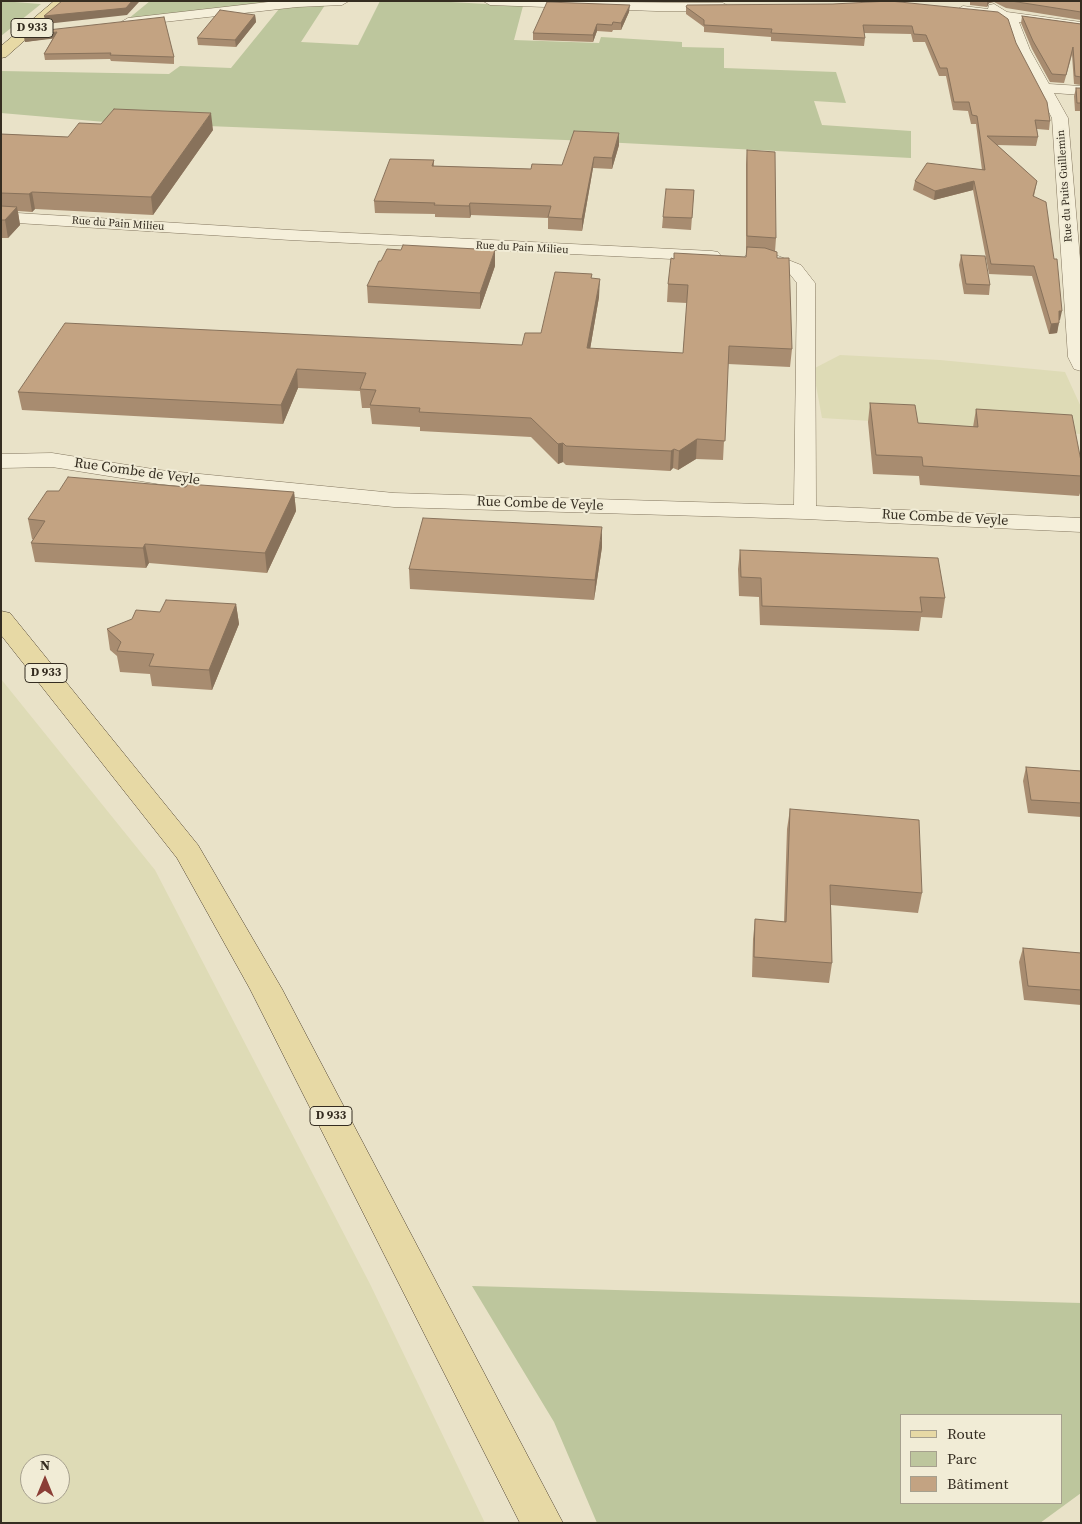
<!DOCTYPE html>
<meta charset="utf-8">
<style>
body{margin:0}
#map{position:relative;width:1082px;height:1524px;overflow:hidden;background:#e9e2c8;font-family:"Source Serif 4",serif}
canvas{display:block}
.frame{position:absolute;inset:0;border:2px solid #352d21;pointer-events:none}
.legend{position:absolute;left:900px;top:1414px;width:162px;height:90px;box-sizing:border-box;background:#f1ecd6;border:1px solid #a6a08e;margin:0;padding:6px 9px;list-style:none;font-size:15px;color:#352d21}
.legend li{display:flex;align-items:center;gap:10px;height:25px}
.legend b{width:25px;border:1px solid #a6a08e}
.north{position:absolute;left:20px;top:1454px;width:50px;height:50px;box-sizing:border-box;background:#f1ecd6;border:1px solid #a6a08e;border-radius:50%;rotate:0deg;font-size:14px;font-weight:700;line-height:20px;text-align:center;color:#352d21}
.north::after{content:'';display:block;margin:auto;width:18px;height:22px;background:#8b3e36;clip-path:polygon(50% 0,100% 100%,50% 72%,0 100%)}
</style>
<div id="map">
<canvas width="1082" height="1524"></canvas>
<div class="frame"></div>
<ul class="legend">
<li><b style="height:6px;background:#e7d9a5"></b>Route</li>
<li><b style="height:14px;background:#bdc69d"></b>Parc</li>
<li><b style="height:14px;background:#c3a382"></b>Bâtiment</li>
</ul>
<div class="north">N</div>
</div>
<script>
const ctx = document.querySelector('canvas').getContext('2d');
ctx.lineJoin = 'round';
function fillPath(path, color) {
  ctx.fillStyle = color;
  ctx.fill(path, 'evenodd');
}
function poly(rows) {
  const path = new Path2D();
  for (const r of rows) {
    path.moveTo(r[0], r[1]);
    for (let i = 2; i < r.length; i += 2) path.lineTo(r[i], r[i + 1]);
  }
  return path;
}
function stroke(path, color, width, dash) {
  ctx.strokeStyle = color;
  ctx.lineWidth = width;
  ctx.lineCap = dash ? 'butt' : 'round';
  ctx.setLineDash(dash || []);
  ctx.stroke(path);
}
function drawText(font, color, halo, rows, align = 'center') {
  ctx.font = font + ' "Source Serif 4",serif';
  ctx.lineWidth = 4;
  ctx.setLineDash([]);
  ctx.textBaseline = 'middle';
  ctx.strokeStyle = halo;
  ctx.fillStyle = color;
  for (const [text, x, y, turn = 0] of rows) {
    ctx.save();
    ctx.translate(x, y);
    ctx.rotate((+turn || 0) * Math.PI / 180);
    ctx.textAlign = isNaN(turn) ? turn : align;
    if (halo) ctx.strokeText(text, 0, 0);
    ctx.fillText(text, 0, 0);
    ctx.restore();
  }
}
const farmland = poly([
 [840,355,940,360,1065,372,1081,407,1081,434,822,418,813,369],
 [1,679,155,870,370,1284,485,1523,1,1523],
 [30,1464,60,1464,60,1494,30,1494]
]);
const green = poly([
 [1,1,41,4,1,36],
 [150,1,285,1,128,19],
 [380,1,433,1,523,6,514,40,599,43,601,37,682,42,682,47,724,48,724,68,836,72,846,103,814,101,822,125,911,131,911,158,565,140,105,122,1,113,1,71,169,74,180,66,231,68,279,9,297,7,325,5,301,42,358,45],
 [472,1286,1081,1303,1081,1493,1040,1523,597,1523,554,1422],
 [901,1415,1061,1415,1061,1503,901,1503]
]);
const street = poly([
 [277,1,349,1,342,5,297,7,128,26,121,22,128,18,277,1],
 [483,1,723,3,730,7,723,11,656,11,490,5,483,1],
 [994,4,1007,12,1081,22,1081,30,1019,22,1030,50,1049,84,1081,86,1081,95,1054,93,1068,118,1081,271,1081,371,1074,369,1068,357,1052,118,1016,50,1008,26,999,19,963,14,956,10,963,6,988,9,989,5,994,4],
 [1,212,290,230,712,251,718,252,721,256,718,260,712,261,290,240,1,222,1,212],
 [753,253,773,254,801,265,815,283,816,506,1081,518,1081,532,805,519,394,507,159,484,52,467,1,468,1,454,52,453,159,470,394,493,794,505,797,283,789,273,765,263,747,262,744,258,747,254,753,253]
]);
const primary = poly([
 [54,1,69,1,6,57,1,58,1,46,54,1],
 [1,611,10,613,198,845,282,989,563,1523,520,1523,250,989,177,858,1,635,1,611]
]);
const wall = poly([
 [970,1,1081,1,1081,20,1006,8,994,2,989,3,987,7,970,5],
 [833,4,1016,43,1050,121,1049,130,1037,129,1038,137,1036,146,997,145,1037,181,1034,196,1060,320,1059,320,1057,333,1049,334,1032,276,989,274,973,190,934,200,913,190,915,181,982,170,976,124,971,124,968,111,953,110,946,76,939,76,925,42,913,42,911,34,864,33,865,38,864,46,771,41,771,37,704,32,704,27,686,14,686,7],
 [629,12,621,30,613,30,612,32,597,31,593,42,533,40,533,33],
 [255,15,256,22,236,47,198,45,197,38],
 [1022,16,1081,24,1081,85,1074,84,1072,55,1064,83,1050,82,1032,49,1021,23],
 [30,32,174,57,174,64,111,61,110,59,45,60,44,54,53,38,25,42,24,36],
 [1076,88,1081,88,1081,111,1075,111,1074,96],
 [213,130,153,215,35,209,32,212,18,211,20,225,8,238,1,238,1,134,68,137],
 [619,133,619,145,612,169,593,168,582,231,548,229,548,218,471,215,470,218,435,217,435,214,375,213,374,201,434,160,434,166,531,169,562,165],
 [747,150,776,238,775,252,777,258,792,349,790,367,728,364,723,460,696,459,678,470,673,468,670,471,566,465,563,462,558,464,531,437,420,431,420,427,372,424,370,408,362,408,360,391,298,388,283,424,22,410,18,392,522,345,541,333,592,279,599,297,590,349,683,353,687,303,667,302,668,284,746,257,746,164],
 [694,190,691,230,662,228,663,217],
 [961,255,990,285,989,295,964,294,959,265],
 [495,266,480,309,368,303,367,286],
 [870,403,918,423,973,427,976,409,1081,461,1081,490,1079,496,920,485,919,476,873,474,868,422],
 [186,487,294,492,296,511,267,573,149,563,146,568,35,562,31,543,33,539,32,539,28,519,59,491],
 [602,547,594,600,410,589,409,569],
 [740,550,945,598,942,618,921,617,919,631,760,625,759,597,739,596,738,569],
 [236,604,239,624,212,690,152,686,150,674,120,672,117,656,110,650,107,629,160,612],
 [1026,767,1081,771,1081,817,1028,813,1023,781],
 [790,809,922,893,918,913,831,905,832,963,829,983,752,977,753,939,755,919,784,922,787,829],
 [1023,948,1081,953,1081,1005,1024,1000,1019,962]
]);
const shadedWall = poly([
 [132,1,139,1,139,2,127,15,46,24,44,16],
 [987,1,994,1,994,2,989,3,987,7],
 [630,5,629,12,621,30,621,23],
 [255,15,256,22,236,47,235,40],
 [597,24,597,31,593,42,593,35],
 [57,32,58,38,25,42,24,36],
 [211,113,213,130,153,215,151,197],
 [619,133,619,145,612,169,612,158],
 [594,157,593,168,582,231,582,219],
 [974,181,973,190,934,200,935,191],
 [32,192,35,209,32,212,29,194],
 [470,203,471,215,470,218,469,206],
 [17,207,20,225,8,238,5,220],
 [495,250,495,266,480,309,480,293],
 [600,279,599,297,587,367,587,348],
 [1059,311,1062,311,1060,320,1057,321],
 [1059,323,1057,333,1049,334,1051,324],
 [297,369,298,388,283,424,281,405],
 [697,439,696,459,678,470,679,451],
 [563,443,563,462,558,464,558,444],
 [674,449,673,468,670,471,671,451],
 [294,492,296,511,267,573,265,553],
 [602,527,602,547,594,600,595,580],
 [145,544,149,563,146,568,143,548],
 [236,604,239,624,212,690,209,670]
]);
const building = poly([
 [62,1,132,1,126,8,44,16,62,1],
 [890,1,998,12,1008,19,1016,43,1047,102,1050,121,1035,120,1038,137,987,136,1037,181,1033,196,1046,202,1054,259,1057,259,1062,311,1059,311,1059,323,1051,324,1034,266,991,264,974,181,935,191,915,181,927,163,985,170,977,116,972,115,969,102,954,102,947,68,940,68,926,35,914,34,912,26,863,25,865,38,771,33,772,29,704,25,704,20,686,7,687,5,833,4,890,1],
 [1011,1,1081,1,1081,12,1011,1],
 [547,2,630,5,621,23,613,22,612,25,597,24,593,35,533,33,547,2],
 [220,10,255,15,235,40,197,38,220,10],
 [1022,16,1081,24,1081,77,1075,76,1073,47,1066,75,1052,74,1033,41,1022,16],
 [164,17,174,57,110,55,111,53,44,54,57,32,24,36,30,32,164,17],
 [1076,88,1081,88,1081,103,1077,103,1076,88],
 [114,109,211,113,151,197,32,192,29,194,1,193,1,134,68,137,79,123,101,124,114,109],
 [574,131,619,133,612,158,594,157,582,219,548,217,551,206,470,203,469,206,434,205,435,203,374,201,390,159,434,160,432,166,531,169,532,164,562,165,574,131],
 [747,150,775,152,776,238,747,236,747,150],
 [666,189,694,190,692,218,663,217,666,189],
 [1,206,17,207,5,220,1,220,1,206],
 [403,245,495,250,480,293,367,286,379,261,381,261,387,249,401,250,403,245],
 [747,247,765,248,777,252,777,258,789,258,792,349,729,346,725,441,697,439,679,451,674,449,671,451,566,446,563,443,558,444,531,418,419,412,420,408,370,405,376,390,360,389,366,373,297,369,281,405,18,392,65,323,522,345,525,333,541,333,555,272,592,274,591,278,600,279,587,348,683,353,688,285,668,284,671,258,674,259,674,253,746,257,747,247],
 [961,255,985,256,990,285,966,284,961,255],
 [870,403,915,405,918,423,978,427,976,409,1072,415,1081,461,1081,476,923,466,922,457,876,455,870,403],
 [68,477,186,487,188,484,294,492,265,553,145,544,143,548,31,543,45,521,28,519,47,491,59,491,68,477],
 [423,518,602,527,595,580,409,569,423,518],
 [740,550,938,558,945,598,920,597,922,612,762,606,761,578,741,577,740,550],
 [166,600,236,604,209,670,149,666,154,654,117,651,121,642,107,629,132,619,136,610,160,612,166,600],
 [1026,767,1081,771,1081,803,1031,800,1026,767],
 [790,809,919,820,922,893,830,885,832,963,754,957,755,919,786,922,790,809],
 [1023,948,1081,953,1081,990,1028,986,1023,948]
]);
const farStreetnames = [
 ["Rue du Puits Guillemin",1065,186,-94],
 ["Rue du Pain Milieu",118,224,4],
 ["Rue du Pain Milieu",522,248,3]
];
const shields = [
 [32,28,42],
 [46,673,42],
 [331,1116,42]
];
const shieldNames = [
 ["D 933",32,28],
 ["D 933",46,673],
 ["D 933",331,1116]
];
const streetNames = [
 ["Rue Combe de Veyle",137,472,8],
 ["Rue Combe de Veyle",540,504,2],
 ["Rue Combe de Veyle",945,518,3]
];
fillPath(farmland, '#dedbb6');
fillPath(green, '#bdc69d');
stroke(street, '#83765f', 1);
stroke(primary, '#514433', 1);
fillPath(street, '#f5efda');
fillPath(primary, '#e7d9a5');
fillPath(wall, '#a88c70');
fillPath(shadedWall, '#88725b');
fillPath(building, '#c3a382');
stroke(building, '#88725b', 1);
drawText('11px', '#352d21', '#f1ecd6', farStreetnames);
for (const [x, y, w] of shields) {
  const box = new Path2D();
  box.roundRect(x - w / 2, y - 9.5, w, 19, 4);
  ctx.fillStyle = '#f1ecd6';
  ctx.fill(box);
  stroke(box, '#352d21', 1);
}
drawText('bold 12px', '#352d21', null, shieldNames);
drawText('14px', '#352d21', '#f1ecd6', streetNames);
</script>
